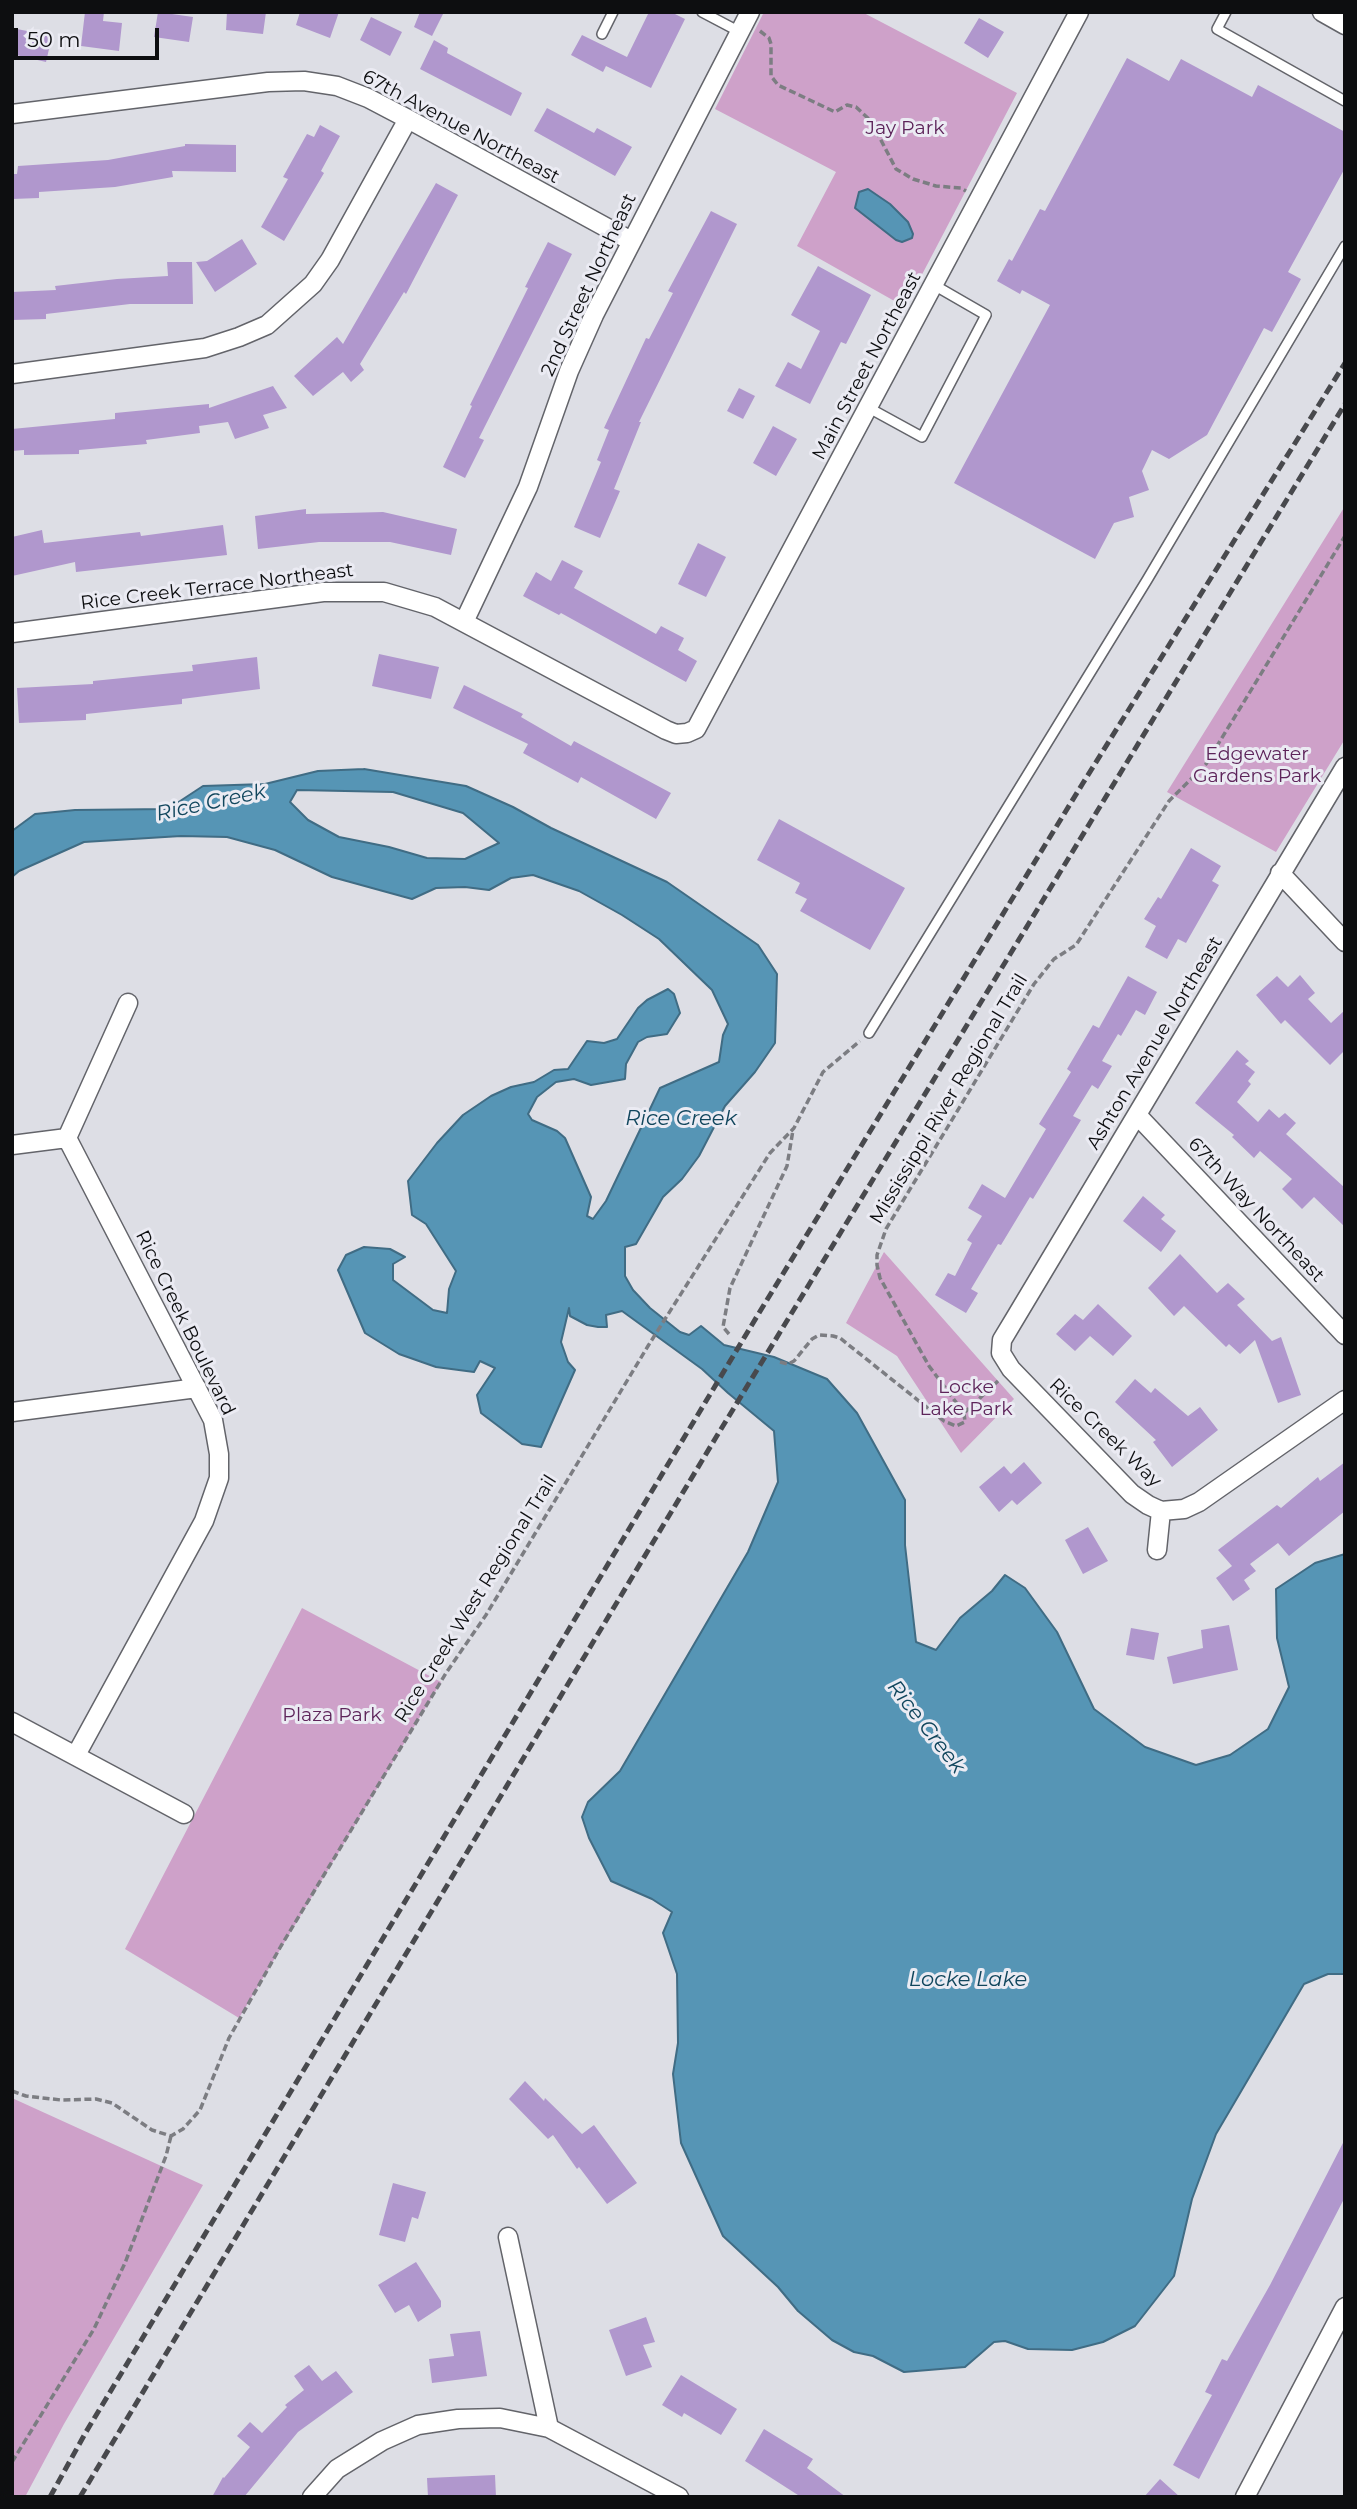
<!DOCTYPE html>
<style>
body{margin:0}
#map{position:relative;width:1357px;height:2509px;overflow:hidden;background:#dddee5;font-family:Montserrat,sans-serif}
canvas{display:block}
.frame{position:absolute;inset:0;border:14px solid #0d0e10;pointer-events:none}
.scale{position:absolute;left:14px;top:28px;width:145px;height:32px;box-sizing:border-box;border:4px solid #0d0e10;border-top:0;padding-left:9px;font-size:21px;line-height:24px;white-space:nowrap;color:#0d0e10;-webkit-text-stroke:5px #ebebf3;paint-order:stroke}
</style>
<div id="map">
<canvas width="1357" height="2509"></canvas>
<div class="frame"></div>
<div class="scale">50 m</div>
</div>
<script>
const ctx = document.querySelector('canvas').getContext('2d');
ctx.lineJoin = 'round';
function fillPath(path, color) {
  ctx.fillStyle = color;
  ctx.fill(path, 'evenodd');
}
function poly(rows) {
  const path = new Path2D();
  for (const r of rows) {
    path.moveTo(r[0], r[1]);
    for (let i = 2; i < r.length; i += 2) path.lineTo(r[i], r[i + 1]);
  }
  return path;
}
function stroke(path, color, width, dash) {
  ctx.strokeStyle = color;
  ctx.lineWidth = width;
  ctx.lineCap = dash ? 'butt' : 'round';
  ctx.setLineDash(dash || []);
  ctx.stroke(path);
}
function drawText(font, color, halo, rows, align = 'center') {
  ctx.font = font + ' Montserrat,sans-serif';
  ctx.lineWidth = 6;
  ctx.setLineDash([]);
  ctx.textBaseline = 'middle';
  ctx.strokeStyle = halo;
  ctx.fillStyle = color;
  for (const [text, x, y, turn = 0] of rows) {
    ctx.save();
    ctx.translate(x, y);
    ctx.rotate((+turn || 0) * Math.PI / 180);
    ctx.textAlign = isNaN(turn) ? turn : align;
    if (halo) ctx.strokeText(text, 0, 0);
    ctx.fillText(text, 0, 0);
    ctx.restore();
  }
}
const green = poly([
 [764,12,862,12,1017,93,905,307,797,246,836,172,715,109],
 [1345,506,1345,739,1276,852,1167,792],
 [884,1252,1014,1399,961,1453,897,1356,846,1323],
 [302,1608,441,1682,239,2018,125,1949],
 [12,2098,203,2185,64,2424,25,2497,12,2497]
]);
const water = poly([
 [868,189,890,204,908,222,913,234,912,238,902,242,896,240,855,208,859,192,868,189],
 [364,769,466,786,513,807,551,828,667,882,758,945,777,974,775,1043,755,1072,725,1106,699,1156,682,1179,663,1197,636,1244,625,1247,625,1276,633,1290,650,1308,680,1332,689,1335,701,1326,724,1345,774,1357,827,1379,857,1413,905,1500,905,1545,916,1642,936,1650,960,1618,992,1591,1005,1575,1025,1588,1057,1632,1094,1709,1145,1747,1196,1765,1230,1755,1268,1729,1289,1687,1277,1638,1276,1589,1315,1563,1345,1554,1345,1974,1328,1974,1304,1984,1216,2134,1192,2199,1174,2276,1135,2326,1103,2342,1072,2350,1028,2349,1005,2341,994,2342,965,2367,904,2372,873,2356,854,2352,832,2340,798,2311,778,2287,723,2236,681,2143,673,2074,678,2043,677,1974,663,1933,672,1912,652,1899,611,1881,589,1838,582,1817,588,1802,620,1771,748,1552,778,1482,774,1431,728,1393,702,1369,622,1311,606,1315,607,1327,598,1327,587,1325,570,1316,569,1308,561,1342,568,1362,575,1370,541,1447,522,1444,481,1413,477,1395,495,1368,480,1361,474,1372,436,1367,399,1354,365,1333,338,1270,346,1255,364,1247,390,1249,405,1257,393,1264,393,1280,433,1310,447,1313,449,1289,456,1271,426,1224,412,1215,408,1181,437,1143,463,1115,491,1096,511,1087,534,1082,554,1070,568,1069,587,1041,604,1043,617,1039,638,1008,647,1000,668,989,674,994,680,1013,667,1034,647,1037,638,1042,626,1064,625,1079,591,1085,574,1079,556,1082,537,1097,528,1114,532,1120,557,1131,565,1138,591,1197,587,1216,593,1219,606,1201,660,1088,719,1062,723,1035,728,1024,712,990,659,939,622,915,579,891,533,875,511,878,489,890,465,887,436,888,412,899,332,877,275,850,227,837,181,836,84,842,19,871,12,877,12,831,35,814,75,810,168,809,203,786,265,784,318,771,364,769],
 [297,790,393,792,463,813,499,843,465,859,427,858,389,847,339,837,308,820,290,802,297,790]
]);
const building = poly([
 [85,12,104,12,103,21,122,23,119,51,81,46],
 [158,12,193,17,189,42,154,37],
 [227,12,266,12,263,34,226,30],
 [300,12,339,12,330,38,296,25],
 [420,12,444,12,432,36,414,27],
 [649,12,671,12,685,19,651,88,606,66,603,72,571,55,582,35,627,57],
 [371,17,402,32,390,56,360,40],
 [979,18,1004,32,988,58,964,43],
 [12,28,52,36,46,62,12,54],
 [434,40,448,48,447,53,522,93,511,116,420,69],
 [1127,58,1169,81,1181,59,1252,97,1258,85,1345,132,1345,168,1288,272,1301,279,1272,332,1264,328,1207,435,1169,459,1152,450,1142,471,1149,490,1129,497,1134,517,1114,523,1095,559,954,483,1050,305,1022,290,1020,294,997,281,1009,259,1012,261,1040,209,1045,211],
 [547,108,594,133,597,128,632,147,615,176,534,131],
 [320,125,340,136,321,171,324,173,284,241,261,227,288,179,283,177,307,134,314,137],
 [185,144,236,145,236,172,172,171,173,177,115,187,39,192,39,198,12,199,12,174,17,174,18,166,108,160,185,146],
 [436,183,458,195,406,294,404,292,360,364,364,370,351,382,343,372,313,396,294,376,337,337,343,344],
 [711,211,737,224,639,422,641,422,614,489,620,491,600,538,574,527,601,462,597,460,609,430,604,428,646,338,649,339,673,293,668,291],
 [242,239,257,264,215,292,196,262,207,261],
 [548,242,572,254,479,438,484,440,465,478,443,467,472,406,470,405,528,288,525,287],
 [167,262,192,262,193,304,130,304,46,314,46,319,12,320,12,292,56,290,55,286,117,279,168,276],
 [818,266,871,295,846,344,841,342,810,404,775,386,788,362,801,369,820,331,791,315],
 [273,386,287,408,263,415,269,428,235,439,228,422,199,426,200,433,146,440,147,444,79,450,79,454,24,455,24,450,12,451,12,429,115,419,115,413,209,404,209,408],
 [739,388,755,396,743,419,727,411],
 [773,426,797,439,776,476,753,463],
 [306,509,306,514,383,512,457,529,451,555,390,542,319,542,258,549,255,516],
 [223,525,227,555,76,572,75,562,12,576,12,537,42,530,44,543,140,532,141,536],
 [698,543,726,557,706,597,678,584],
 [562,560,583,571,574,588,656,634,661,626,684,638,678,650,697,661,686,682,561,613,559,615,523,596,536,572,551,581],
 [379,654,439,667,431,699,372,686],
 [257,657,260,689,182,699,182,704,86,714,86,720,19,723,17,688,93,684,93,681,193,671,192,665],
 [464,685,523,714,521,717,571,746,574,741,671,793,656,819,581,777,578,783,523,753,528,744,453,708],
 [779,819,905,888,870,950,800,911,807,899,795,893,800,883,757,860],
 [1191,848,1221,866,1212,881,1219,885,1186,943,1178,939,1167,959,1145,947,1156,926,1144,919,1158,897,1161,899],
 [1300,975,1315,993,1308,999,1331,1023,1345,1010,1345,1050,1330,1065,1285,1020,1281,1024,1256,995,1277,976,1288,987],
 [1128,976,1157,992,1145,1015,1136,1010,1121,1036,1118,1034,1102,1061,1112,1066,1098,1089,1092,1085,1073,1116,1081,1120,1033,1199,1030,1197,1001,1245,998,1244,971,1289,978,1293,966,1313,935,1295,948,1273,955,1276,972,1243,967,1240,982,1216,968,1208,982,1184,1005,1198,1046,1129,1039,1124,1071,1072,1067,1069,1093,1025,1099,1028],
 [1237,1050,1249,1061,1245,1064,1255,1072,1248,1081,1251,1084,1237,1102,1258,1122,1269,1109,1279,1118,1285,1113,1296,1123,1286,1134,1345,1188,1345,1227,1314,1197,1302,1209,1282,1189,1292,1179,1260,1151,1254,1158,1232,1137,1234,1135,1195,1103],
 [1143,1196,1165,1215,1161,1219,1176,1231,1161,1252,1123,1221],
 [1180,1254,1217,1293,1228,1283,1245,1299,1237,1305,1272,1341,1281,1337,1301,1395,1278,1403,1255,1340,1240,1354,1229,1344,1226,1347,1184,1306,1174,1316,1148,1288],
 [1098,1304,1132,1336,1113,1356,1090,1336,1075,1351,1056,1334,1075,1314,1083,1320],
 [1135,1379,1151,1393,1155,1388,1188,1416,1200,1407,1218,1430,1172,1467,1153,1442,1156,1440,1115,1402],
 [1024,1462,1042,1483,1017,1505,1012,1500,999,1512,979,1487,1004,1466,1011,1474],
 [1345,1462,1345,1511,1289,1556,1278,1543,1250,1564,1256,1571,1244,1580,1250,1589,1233,1601,1216,1578,1232,1566,1218,1550,1277,1505,1281,1508,1318,1477,1320,1481],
 [1088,1527,1108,1561,1083,1574,1065,1540],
 [1229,1625,1238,1670,1173,1684,1167,1657,1203,1648,1201,1630],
 [1131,1628,1159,1633,1154,1660,1126,1655],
 [525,2081,544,2101,545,2098,582,2134,594,2125,637,2183,607,2204,579,2167,577,2169,553,2135,548,2139,509,2099],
 [1345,2139,1345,2197,1199,2479,1173,2465,1212,2395,1205,2392,1222,2359,1227,2361,1270,2285],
 [393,2183,426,2192,418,2219,412,2217,405,2242,379,2235],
 [416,2262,441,2301,441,2307,418,2322,409,2305,395,2313,378,2285],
 [646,2317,655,2342,643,2345,652,2367,626,2376,609,2330],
 [480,2331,487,2376,432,2383,429,2359,454,2356,450,2334],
 [309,2365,322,2381,336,2371,353,2392,298,2432,244,2497,212,2497,223,2477,224,2478,250,2447,237,2436,250,2422,262,2433,287,2407,285,2405,304,2390,294,2376],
 [681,2375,737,2409,721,2435,684,2413,682,2417,662,2405],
 [764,2429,813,2459,807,2468,846,2497,801,2497,745,2461],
 [495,2475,496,2497,428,2497,427,2478],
 [1160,2479,1180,2497,1144,2497]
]);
const path = poly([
 [760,31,769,38,771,44,771,76,778,85,835,112,847,105,856,107,871,121,896,169,913,179,936,186,961,188,966,191],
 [729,1334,723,1327,730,1288,787,1166,793,1130],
 [780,1362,788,1364,794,1361,812,1339,819,1335,833,1336,840,1338,944,1421,956,1426,965,1422,964,1413],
 [964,1413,929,1366,880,1278,877,1265,877,1255,886,1229,1034,984,1054,959,1076,945,1169,801,1206,764,1345,536],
 [964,1413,998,1381],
 [12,2091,26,2096,61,2100,96,2099,112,2103,152,2130,171,2136,183,2129,200,2110,229,2038,281,1946,446,1673,486,1615,648,1346,770,1153,794,1128,823,1072,860,1041],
 [12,2462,94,2329,125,2263,166,2156,171,2136]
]);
const lane = poly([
 [702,12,740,32],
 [1226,12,1217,29,1345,101],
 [602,34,613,12],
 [869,408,922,437,986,315,934,285],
 [869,1033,1147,580,1345,246]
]);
const street = poly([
 [1322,12,1345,25],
 [12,114,268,82,304,81,337,86,368,98,408,119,631,241],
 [12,374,205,348,239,337,267,325,313,284,330,260,408,119],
 [464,622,528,487,569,371,594,315,750,12],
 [12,633,323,592,384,592,435,607,666,730,676,734,687,733,696,729,1079,12],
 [1345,767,1014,1320,1002,1340,1001,1353,1011,1369,1132,1494,1148,1505,1161,1511,1184,1509,1199,1502,1345,1400],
 [1280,873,1345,942],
 [1137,1115,1345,1335],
 [67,1138,128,1003],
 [12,1145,67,1138,213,1420,219,1454,219,1478,204,1521,76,1755],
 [12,1412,197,1388],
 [1157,1550,1161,1511],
 [12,1722,184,1814],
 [508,2237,549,2428],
 [312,2497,337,2469,382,2441,418,2425,458,2419,500,2418,549,2428,679,2497],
 [1245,2497,1345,2307]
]);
const rail = poly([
 [50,2497,86,2432,759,1313,1083,783,1345,363],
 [80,2497,715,1439,1345,404]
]);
const streetNames = [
 ["67th Avenue Northeast",461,127,28],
 ["2nd Street Northeast",589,285,-65],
 ["Main Street Northeast",867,366,-62],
 ["Rice Creek Terrace Northeast",217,587,-7],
 ["Ashton Avenue Northeast",1155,1043,-59],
 ["Mississippi River Regional Trail",949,1099,-59],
 ["67th Way Northeast",1256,1210,47],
 ["Rice Creek Boulevard",185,1323,64],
 ["Rice Creek Way",1105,1433,44],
 ["Rice Creek West Regional Trail",476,1599,-58]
];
const parkNames = [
 ["Jay Park",905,128],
 ["Edgewater",1257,754],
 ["Gardens Park",1257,776],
 ["Locke",966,1387],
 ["Lake Park",966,1409],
 ["Plaza Park",332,1715]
];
const waterNames = [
 ["Rice Creek",211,803,-12],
 ["Rice Creek",681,1119],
 ["Rice Creek",926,1727,52],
 ["Locke Lake",968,1980]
];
fillPath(green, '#cea1c9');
fillPath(water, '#5695b5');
stroke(water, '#406c84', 2);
fillPath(building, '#b097cd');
stroke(lane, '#63646a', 12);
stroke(street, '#63646a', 21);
stroke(path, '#7c7d82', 3.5, [7, 3.5]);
stroke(lane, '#fff', 9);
stroke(street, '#fff', 18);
stroke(rail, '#48494d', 5, [10, 5]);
drawText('19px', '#0d0e10', '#ebebf3', streetNames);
drawText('19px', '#5d245a', '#ebebf3', parkNames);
drawText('italic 21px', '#11465d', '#ebebf3', waterNames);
</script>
